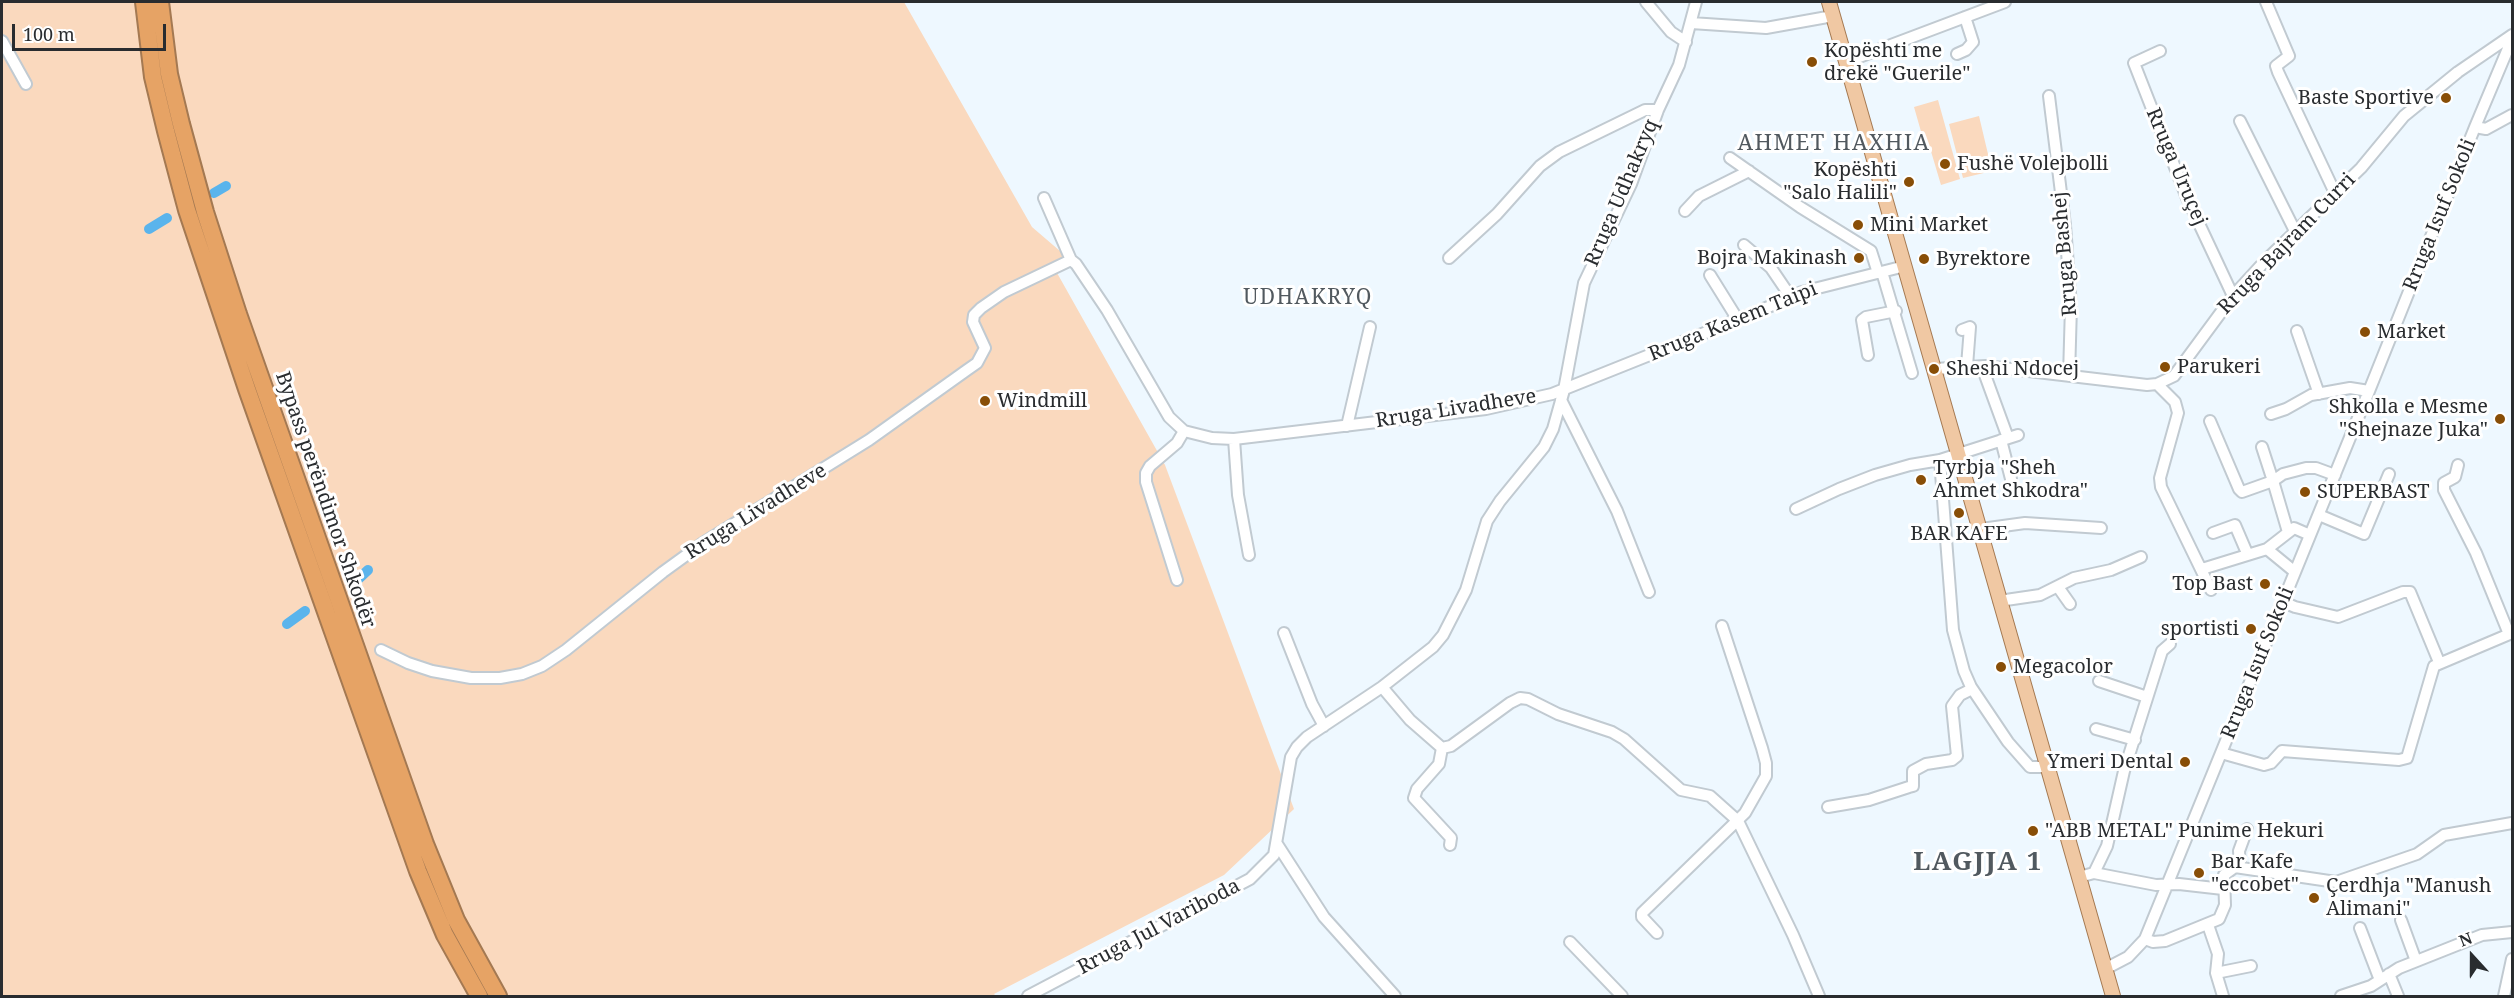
<!DOCTYPE html>
<meta charset="utf-8">
<style>
body{margin:0}
#map{position:relative;width:2514px;height:998px;overflow:hidden;background:#eef8ff;font-family:"Noto Serif",serif}
canvas{display:block}
.frame{position:absolute;inset:0;border:3px solid #292c2f;pointer-events:none}
.north{position:absolute;left:2442px;top:926px;width:60px;height:60px;-webkit-text-stroke:4px #fff;paint-order:stroke;rotate:339deg;font-size:16px;font-weight:700;line-height:24px;text-align:center;color:#292c2f}
.north::after{content:'';display:block;margin:auto;width:21px;height:27px;background:#292c2f;clip-path:polygon(50% 0,100% 100%,50% 72%,0 100%)}
.scale{position:absolute;left:12px;top:24px;width:154px;height:27px;box-sizing:border-box;border:3px solid #292c2f;border-top:0;padding-left:8px;font-size:18px;line-height:21px;white-space:nowrap;color:#292c2f;-webkit-text-stroke:4px #fff;paint-order:stroke}
</style>
<div id="map">
<canvas width="2514" height="998"></canvas>
<div class="frame"></div>
<div class="north">N</div>
<div class="scale">100 m</div>
</div>
<script>
const ctx = document.querySelector('canvas').getContext('2d');
ctx.lineJoin = 'round';
function fillPath(path, color) {
  ctx.fillStyle = color;
  ctx.fill(path, 'evenodd');
}
function poly(rows) {
  const path = new Path2D();
  for (const r of rows) {
    path.moveTo(r[0], r[1]);
    for (let i = 2; i < r.length; i += 2) path.lineTo(r[i], r[i + 1]);
  }
  return path;
}
function stroke(path, color, width, dash) {
  ctx.strokeStyle = color;
  ctx.lineWidth = width;
  ctx.lineCap = dash ? 'butt' : 'round';
  ctx.setLineDash(dash || []);
  ctx.stroke(path);
}
function drawText(font, color, halo, rows, align = 'center') {
  ctx.font = font + ' "Noto Serif",serif';
  ctx.lineWidth = 6;
  ctx.setLineDash([]);
  ctx.textBaseline = 'middle';
  ctx.strokeStyle = halo;
  ctx.fillStyle = color;
  for (const [text, x, y, turn = 0] of rows) {
    ctx.save();
    ctx.translate(x, y);
    ctx.rotate((+turn || 0) * Math.PI / 180);
    ctx.textAlign = isNaN(turn) ? turn : align;
    if (halo) ctx.strokeText(text, 0, 0);
    ctx.fillText(text, 0, 0);
    ctx.restore();
  }
}
const green = poly([
 [2,2,904,2,1032,227,1067,257,1052,264,1165,465,1294,809,1224,875,994,994,996,996,2,996],
 [1938,100,1960,179,1941,185,1930,148,1926,149,1914,107],
 [1979,116,1992,171,1963,178,1949,124]
]);
const canal = poly([
 [214,193,226,186],
 [149,229,167,218],
 [353,584,368,570],
 [287,624,305,611]
]);
const minor = poly([
 [1646,2,1671,32,1686,42],
 [2266,2,2289,56,2276,66,2278,72,2335,193],
 [1691,23,1766,28,1833,16],
 [2,41,26,84],
 [2160,51,2134,63,2187,198,2233,296],
 [1957,54,1966,50,1973,42,1965,17],
 [1846,62,2005,2],
 [2049,96,2065,225,2071,306,2069,376],
 [2240,121,2296,233],
 [2475,127,2486,129,2512,115],
 [1730,158,1800,207,1871,251,1878,273],
 [1044,198,1071,260,1076,264,1107,310,1169,417,1184,431,1212,438,1234,439,1486,409,1552,394,1757,312,1802,292,1905,266],
 [1685,211,1699,196,1749,171],
 [1744,245,1771,268,1790,296],
 [1449,258,1497,214,1540,166,1559,152,1645,110,1658,110],
 [1882,272,1912,373],
 [1710,275,1738,320],
 [1962,330,1970,327,1967,366],
 [2297,331,2319,394],
 [1868,355,1862,320,1866,317,1896,311],
 [1986,366,1985,375,2008,438],
 [1934,369,1986,366,2147,385,2157,384,2174,376,2233,296,2266,260,2361,168,2404,116,2458,72,2512,35],
 [2157,384,2175,402,2178,413,2160,478,2161,487,2211,590],
 [1561,400,1617,511,1649,592],
 [2271,414,2286,409,2311,395,2350,388,2369,391],
 [2210,421,2239,489,2242,492,2273,481,2262,447],
 [1347,426,1370,327],
 [1234,439,1238,495,1249,555],
 [2001,440,2011,479],
 [1940,460,1953,630,1964,671,1971,687,2008,742,2030,767,2047,767],
 [2458,465,2455,477,2444,483,2444,490,2476,553,2509,634],
 [1796,509,1839,489,1875,475,1910,465,1940,460,2018,435],
 [2319,515,2364,534,2389,474],
 [1981,529,2025,523,2101,528],
 [2288,532,2273,481,2283,474,2306,468,2316,468,2335,475],
 [2213,533,2235,525,2247,553],
 [2267,549,2295,572],
 [2202,569,2267,549,2294,528,2310,535],
 [1177,580,1146,482,1146,473,1150,466,1177,443,1184,431],
 [2058,587,2070,604],
 [1999,601,2040,595,2074,578,2111,570,2141,557],
 [2283,602,2295,607,2338,617,2403,592,2410,592,2439,662],
 [1284,633,1312,704,1324,726],
 [381,650,408,663,432,671,471,678,500,678,522,674,542,666,566,650,663,572,703,543,869,440,967,370,977,363,985,348,973,322,974,315,981,308,1004,292,1071,260],
 [2099,681,2147,697],
 [1382,687,1410,720,1442,748,1451,746,1510,703,1520,698,1528,699,1558,714,1612,732,1624,739,1681,790,1710,796,1738,821,1793,935,1819,996],
 [2096,729,2135,740],
 [1442,748,1439,764,1417,789,1414,798,1451,838,1450,845],
 [2221,753,2264,765,2271,763,2282,751,2399,760,2407,758,2434,666,2512,633],
 [1828,807,1869,800,1909,787,1913,786,1913,771,1926,764,1952,760,1957,756,1952,706,1960,695,1972,689],
 [1277,844,1324,917,1395,996],
 [2240,866,2239,851,2247,829],
 [2094,873,2156,885,2179,884,2223,889],
 [2079,877,2094,873,2107,846,2124,771,2162,651,2170,644],
 [2401,920,2416,961],
 [2208,925,2218,954,2216,973,2223,996],
 [2360,928,2378,975,2382,979],
 [1657,933,1642,917,1642,913,1745,813,1766,776,1766,763,1762,748,1722,626],
 [2145,939,2153,942,2165,941,2219,919,2225,905,2224,875,2235,867,2336,882,2417,854,2444,835,2512,823],
 [1570,942,1622,996],
 [2105,969,2128,957,2145,939,2369,391,2475,127,2512,39],
 [2216,973,2251,966],
 [2389,974,2398,996],
 [1028,996,1250,879,1274,855,1291,757,1297,747,1307,737,1382,687,1433,647,1443,635,1466,590,1487,521,1500,501,1544,447,1553,429,1564,390,1584,283,1631,184,1658,110,1679,65,1696,2],
 [2341,996,2371,986,2399,968,2482,935,2512,932],
 [2504,996,2512,959]
]);
const major = poly([
 [1829,2,2113,996]
]);
const highway = poly([
 [144,2,153,77,166,131,187,210,247,389,418,871,445,935,479,996],
 [160,2,169,74,181,124,205,212,238,314,425,844,456,920,498,996]
]);
const markers = [
 [1812,62,6,"#884e07"],
 [2446,98,6,"#884e07"],
 [1945,164,6,"#884e07"],
 [1909,182,6,"#884e07"],
 [1858,225,6,"#884e07"],
 [1859,258,6,"#884e07"],
 [1924,259,6,"#884e07"],
 [2365,332,6,"#884e07"],
 [2165,367,6,"#884e07"],
 [1934,369,6,"#884e07"],
 [985,401,6,"#884e07"],
 [2500,419,6,"#884e07"],
 [1921,480,6,"#884e07"],
 [2305,492,6,"#884e07"],
 [1959,513,6,"#884e07"],
 [2265,584,6,"#884e07"],
 [2251,629,6,"#884e07"],
 [2001,667,6,"#884e07"],
 [2185,762,6,"#884e07"],
 [2033,831,6,"#884e07"],
 [2199,873,6,"#884e07"],
 [2314,898,6,"#884e07"]
];
const poiNames = [
 ["Kopështi me",1824,51],
 ["drekë \"Guerile\"",1824,74],
 ["Baste Sportive",2434,98,"right"],
 ["Fushë Volejbolli",1957,164],
 ["Kopështi",1897,170,"right"],
 ["\"Salo Halili\"",1897,193,"right"],
 ["Mini Market",1870,225],
 ["Bojra Makinash",1847,258,"right"],
 ["Byrektore",1936,259],
 ["Market",2377,332],
 ["Parukeri",2177,367],
 ["Sheshi Ndocej",1946,369],
 ["Windmill",997,401],
 ["Shkolla e Mesme",2488,407,"right"],
 ["\"Shejnaze Juka\"",2488,430,"right"],
 ["Tyrbja \"Sheh",1933,468],
 ["Ahmet Shkodra\"",1933,491],
 ["SUPERBAST",2317,492],
 ["BAR KAFE",1959,534,"center"],
 ["Top Bast",2253,584,"right"],
 ["sportisti",2239,629,"right"],
 ["Megacolor",2013,667],
 ["Ymeri Dental",2173,762,"right"],
 ["\"ABB METAL\" Punime Hekuri",2045,831],
 ["Bar Kafe",2211,862],
 ["\"eccobet\"",2211,885],
 ["Çerdhja \"Manush",2326,886],
 ["Alimani\"",2326,909]
];
const streetNames = [
 ["Rruga Uruçej",2176,167,67],
 ["Rruga Udhakryq",1622,193,-67],
 ["Rruga Isuf Sokoli",2440,215,-68],
 ["Rruga Bajram Curri",2287,244,-46],
 ["Rruga Bashej",2065,254,-95],
 ["Rruga Kasem Taipi",1733,322,-22],
 ["Rruga Livadheve",1456,409,-9],
 ["Bypass perëndimor Shkodër",325,500,71],
 ["Rruga Livadheve",756,512,-32],
 ["Rruga Isuf Sokoli",2258,663,-68],
 ["Rruga Jul Variboda",1159,927,-28]
];
const neighbourhoodNames = [
 ["UDHAKRYQ",1308,298]
];
const quarterNames = [
 ["AHMET HAXHIA",1834,144]
];
const districtNames = [
 ["LAGJJA 1",1978,863]
];
fillPath(green, '#fad9be');
stroke(canal, '#5ab4ec', 10);
stroke(minor, '#c1cad1', 14);
stroke(major, '#a47952', 16);
stroke(highway, '#a47952', 20);
stroke(minor, '#fff', 10);
stroke(major, '#f0c8a3', 14);
stroke(highway, '#e6a365', 16);
for (const [x, y, r, color] of markers) {
  const dot = new Path2D();
  dot.arc(x, y, r, 0, 2 * Math.PI);
  ctx.fillStyle = color;
  ctx.fill(dot);
  stroke(dot, '#fff', 2);
}
drawText('20px', '#292c2f', '#fff', poiNames, 'left');
drawText('20px', '#292c2f', '#fff', streetNames);
ctx.letterSpacing = '1.5px';
drawText('21px', '#51595f', '#fff', neighbourhoodNames);
ctx.letterSpacing = '0px';
ctx.letterSpacing = '1.5px';
drawText('22px', '#51595f', '#fff', quarterNames);
ctx.letterSpacing = '0px';
ctx.letterSpacing = '1.5px';
drawText('bold 26px', '#51595f', '#fff', districtNames);
ctx.letterSpacing = '0px';
</script>
